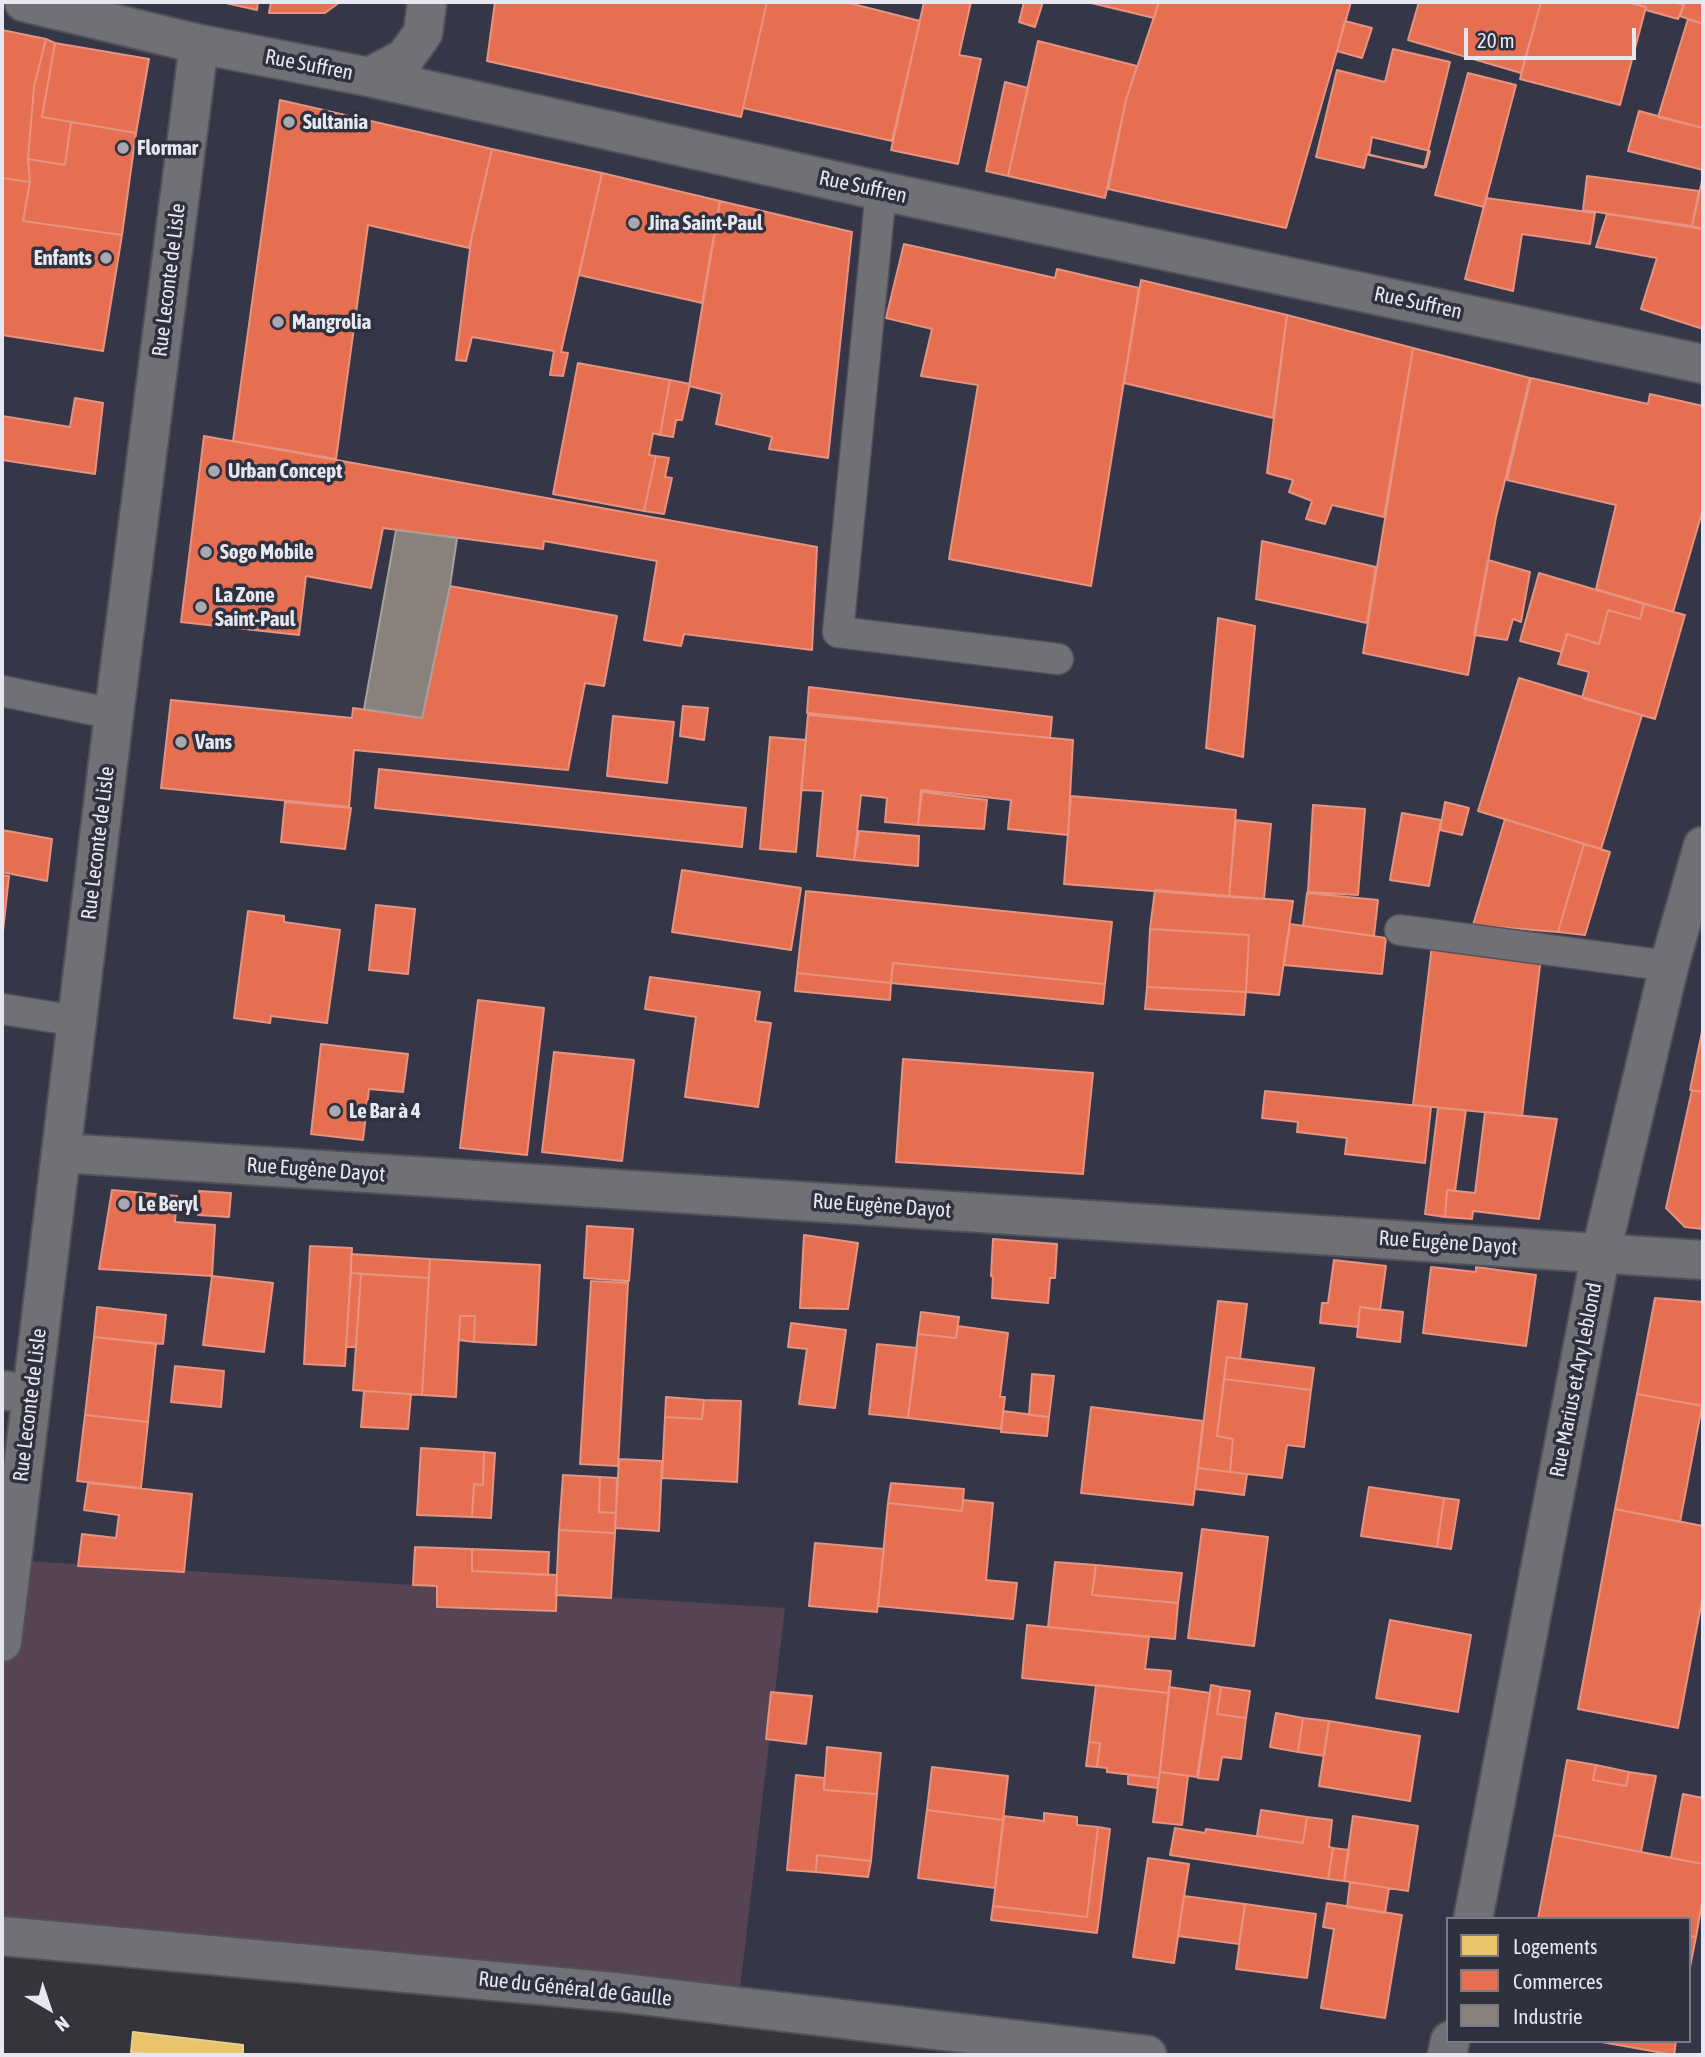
<!DOCTYPE html>
<meta charset="utf-8">
<style>
body{margin:0}
#map{position:relative;width:1705px;height:2057px;overflow:hidden;background:#34343a;font-family:"Asap Condensed",sans-serif}
canvas{display:block}
.frame{position:absolute;inset:0;border:4px solid #e6e7f0;pointer-events:none}
.legend{position:absolute;left:1446px;top:1917px;width:245px;height:126px;box-sizing:border-box;background:#30313e;border:2px solid #797a85;margin:0;padding:9px 12px;list-style:none;font-size:21px;color:#e6e7f0}
.legend li{display:flex;align-items:center;gap:14px;height:35px}
.legend b{width:35px;border:2px solid #797a85}
.north{position:absolute;left:14px;top:1973px;width:70px;height:70px;-webkit-text-stroke:5px #30313e;paint-order:stroke;rotate:141deg;font-size:19px;font-weight:700;line-height:28px;text-align:center;color:#e6e7f0}
.north::after{content:'';display:block;margin:auto;width:24px;height:32px;background:#e6e7f0;clip-path:polygon(50% 0,100% 100%,50% 72%,0 100%)}
.scale{position:absolute;left:1464px;top:28px;width:172px;height:32px;box-sizing:border-box;border:4px solid #e6e7f0;border-top:0;padding-left:9px;font-size:21px;line-height:24px;white-space:nowrap;color:#e6e7f0;-webkit-text-stroke:5px #30313e;paint-order:stroke}
</style>
<div id="map">
<canvas width="1705" height="2057"></canvas>
<div class="frame"></div>
<ul class="legend">
<li><b style="height:19px;background:#e9c46a"></b>Logements</li>
<li><b style="height:19px;background:#e76f51"></b>Commerces</li>
<li><b style="height:19px;background:#8a817c"></b>Industrie</li>
</ul>
<div class="north">N</div>
<div class="scale">20 m</div>
</div>
<script>
const ctx = document.querySelector('canvas').getContext('2d');
ctx.lineJoin = 'round';
function fillPath(path, color) {
  ctx.fillStyle = color;
  ctx.fill(path, 'evenodd');
}
function poly(rows) {
  const path = new Path2D();
  for (const r of rows) {
    path.moveTo(r[0], r[1]);
    for (let i = 2; i < r.length; i += 2) path.lineTo(r[i], r[i + 1]);
  }
  return path;
}
function stroke(path, color, width, dash) {
  ctx.strokeStyle = color;
  ctx.lineWidth = width;
  ctx.lineCap = dash ? 'butt' : 'round';
  ctx.setLineDash(dash || []);
  ctx.stroke(path);
}
function drawText(font, color, halo, rows, align = 'center') {
  ctx.font = font + ' "Asap Condensed",sans-serif';
  ctx.lineWidth = 7;
  ctx.setLineDash([]);
  ctx.textBaseline = 'middle';
  ctx.strokeStyle = halo;
  ctx.fillStyle = color;
  for (const [text, x, y, turn = 0] of rows) {
    ctx.save();
    ctx.translate(x, y);
    ctx.rotate((+turn || 0) * Math.PI / 180);
    ctx.textAlign = isNaN(turn) ? turn : align;
    if (halo) ctx.strokeText(text, 0, 0);
    ctx.fillText(text, 0, 0);
    ctx.restore();
  }
}
const built = poly([
 [2,2,1703,2,1703,2055,1147,2055,738,2006,785,1609,12,1560,2,1642],
 [1448,1919,1689,1919,1689,2041,1448,2041]
]);
const green = poly([
 [12,1560,785,1608,738,2006,2,1936,2,1642]
]);
const homes = poly([
 [133,2032,243,2045,243,2055,157,2055,131,2052,133,2032]
]);
const shops = poly([
 [221,2,258,2,257,10,221,2],
 [271,2,340,2,325,13,269,13,271,2],
 [495,2,767,2,741,117,487,61,495,2],
 [767,2,845,2,920,21,892,141,743,108,767,2],
 [924,2,971,2,959,55,981,59,958,164,891,150,924,2],
 [1024,2,1043,2,1035,27,1019,22,1024,2],
 [1087,2,1159,2,1154,18,1087,2],
 [1159,2,1351,2,1286,228,1108,189,1126,100,1159,2],
 [1419,2,1541,2,1521,73,1408,40,1419,2],
 [1541,2,1626,2,1646,7,1620,105,1520,79,1541,2],
 [1640,2,1674,2,1684,5,1683,7,1678,19,1646,10,1646,7,1639,5,1640,2],
 [1685,2,1703,2,1703,24,1680,16,1685,2],
 [1688,19,1703,24,1703,128,1658,117,1688,19],
 [1345,21,1372,28,1362,58,1337,51,1345,21],
 [2,30,46,39,34,87,28,159,30,182,2,178,2,30],
 [46,39,55,43,42,117,71,122,65,165,28,159,34,87,46,39],
 [1038,41,1137,66,1126,100,1105,198,1008,176,1038,41],
 [55,43,149,59,136,133,42,117,55,43],
 [1393,49,1450,62,1424,168,1367,154,1364,168,1316,157,1337,70,1385,82,1393,49],
 [1468,73,1516,85,1484,207,1435,195,1468,73],
 [1005,82,1028,88,1008,176,986,171,1005,82],
 [280,100,492,149,469,248,368,225,336,459,233,441,280,100],
 [1639,111,1703,128,1703,170,1628,151,1639,111],
 [71,122,136,133,122,235,23,221,30,182,28,159,65,165,71,122],
 [1372,137,1430,151,1426,167,1369,155,1372,137],
 [492,149,602,173,561,352,568,353,563,376,550,375,554,351,472,337,466,361,456,360,471,241,492,149],
 [602,173,720,201,702,303,579,275,602,173],
 [1587,176,1699,191,1692,226,1583,210,1587,176],
 [2,178,30,182,23,221,122,235,103,351,2,335,2,178],
 [1702,181,1703,181,1703,229,1692,226,1702,181],
 [1486,198,1595,213,1590,244,1522,234,1513,291,1465,279,1486,198],
 [720,201,852,232,828,458,769,449,772,437,716,424,722,394,689,386,720,201],
 [1607,214,1703,229,1703,329,1641,309,1657,258,1596,247,1607,214],
 [904,244,1055,278,1057,269,1139,288,1091,586,949,559,978,385,921,376,932,329,886,318,904,244],
 [1141,280,1287,315,1273,418,1124,383,1141,280],
 [1287,315,1413,348,1384,517,1332,505,1325,524,1306,519,1312,501,1289,492,1293,480,1267,473,1287,315],
 [1413,348,1530,378,1496,517,1468,675,1363,653,1413,348],
 [578,363,670,380,660,435,653,433,649,455,656,456,644,511,553,494,578,363],
 [1531,378,1648,404,1650,394,1703,406,1703,509,1673,612,1596,589,1616,505,1507,480,1531,378],
 [670,380,690,384,682,420,676,420,673,437,660,435,670,380],
 [75,398,103,403,95,474,2,460,2,416,70,427,75,398],
 [204,436,817,547,812,650,684,634,681,646,644,640,657,561,544,541,543,549,383,528,371,588,306,576,299,635,181,622,204,436],
 [656,456,669,458,665,477,672,478,664,514,644,511,656,456],
 [1262,541,1376,567,1367,623,1256,599,1262,541],
 [1488,560,1530,572,1521,622,1513,619,1507,640,1474,635,1488,560],
 [1539,573,1644,604,1640,619,1608,610,1599,644,1567,634,1562,652,1520,641,1539,573],
 [450,586,617,616,604,686,585,683,568,770,354,750,349,807,161,788,171,700,352,718,353,708,422,718,450,586],
 [1644,604,1685,615,1655,719,1582,698,1589,672,1558,664,1567,634,1599,644,1608,610,1640,619,1644,604],
 [1218,618,1255,626,1243,757,1206,748,1218,618],
 [1519,678,1642,715,1601,849,1478,811,1519,678],
 [809,687,1052,717,1050,738,807,713,809,687],
 [683,706,708,708,704,740,680,736,683,706],
 [808,715,1073,740,1068,835,1008,829,1011,800,921,790,918,825,885,822,887,798,861,795,854,860,817,856,823,791,801,790,808,715],
 [613,716,674,722,667,783,607,776,613,716],
 [770,737,806,740,796,852,760,849,770,737],
 [379,769,746,808,742,847,375,808,379,769],
 [922,792,987,800,984,829,918,825,922,792],
 [1071,796,1236,810,1229,897,1064,884,1071,796],
 [285,802,351,808,345,849,281,842,285,802],
 [1445,802,1469,808,1462,835,1440,830,1445,802],
 [1313,805,1365,809,1358,895,1308,892,1313,805],
 [1402,813,1441,820,1429,886,1390,880,1402,813],
 [1505,819,1584,844,1558,932,1473,925,1505,819],
 [1236,820,1271,824,1264,899,1229,897,1236,820],
 [2,830,52,839,47,881,2,872,2,830],
 [859,831,919,836,918,866,854,860,859,831],
 [1584,844,1610,852,1585,935,1558,932,1584,844],
 [682,870,801,888,791,950,672,932,682,870],
 [2,875,9,876,2,940,2,875],
 [1155,890,1293,901,1279,995,1246,992,1249,935,1150,929,1155,890],
 [806,891,1112,922,1105,984,893,963,891,983,797,973,806,891],
 [1307,893,1378,900,1374,936,1303,926,1307,893],
 [376,905,415,909,408,974,369,970,376,905],
 [248,911,284,916,284,922,340,930,327,1023,271,1016,270,1023,234,1018,248,911],
 [1290,924,1386,938,1382,974,1284,965,1290,924],
 [1150,929,1249,935,1246,992,1147,987,1150,929],
 [1432,945,1541,957,1522,1116,1413,1105,1432,945],
 [893,963,1105,984,1103,1004,891,983,893,963],
 [797,973,891,983,890,1000,795,991,797,973],
 [650,977,760,992,755,1021,771,1023,758,1107,685,1097,696,1017,645,1009,650,977],
 [1147,987,1246,992,1244,1015,1145,1009,1147,987],
 [478,1000,544,1008,527,1155,460,1148,478,1000],
 [1703,1027,1703,1092,1690,1090,1703,1027],
 [321,1044,408,1054,403,1092,369,1089,363,1140,311,1134,321,1044],
 [554,1052,634,1060,622,1161,542,1152,554,1052],
 [903,1059,1093,1073,1083,1174,896,1162,903,1059],
 [1692,1090,1703,1092,1703,1229,1685,1227,1666,1208,1692,1090],
 [1265,1091,1431,1107,1425,1163,1345,1154,1347,1138,1297,1132,1298,1122,1262,1118,1265,1091],
 [1438,1108,1466,1110,1455,1191,1447,1190,1445,1217,1425,1214,1438,1108],
 [1485,1112,1557,1119,1539,1219,1473,1211,1472,1219,1445,1217,1447,1190,1475,1193,1485,1112],
 [112,1190,177,1196,175,1222,215,1225,212,1276,99,1269,112,1190],
 [199,1191,231,1193,229,1217,198,1215,199,1191],
 [587,1226,633,1229,629,1281,584,1278,587,1226],
 [804,1235,858,1243,848,1309,800,1308,804,1235],
 [993,1239,1057,1244,1055,1278,1050,1278,1048,1303,992,1298,993,1277,991,1276,993,1239],
 [310,1246,352,1248,345,1366,304,1364,310,1246],
 [351,1254,430,1259,429,1278,351,1273,351,1254],
 [430,1259,540,1265,536,1345,474,1342,475,1316,460,1316,456,1397,422,1395,430,1259],
 [1334,1260,1386,1266,1380,1310,1360,1307,1358,1327,1320,1323,1322,1303,1328,1303,1334,1260],
 [1431,1267,1476,1272,1476,1267,1536,1275,1526,1346,1423,1333,1431,1267],
 [351,1273,361,1274,356,1347,346,1347,351,1273],
 [361,1274,429,1278,422,1395,353,1390,361,1274],
 [212,1276,273,1283,264,1352,203,1345,212,1276],
 [591,1281,628,1283,618,1466,580,1464,591,1281],
 [1655,1298,1703,1302,1703,1406,1637,1394,1655,1298],
 [1218,1301,1247,1304,1240,1359,1227,1357,1217,1436,1233,1439,1230,1472,1198,1468,1218,1301],
 [97,1307,166,1315,163,1344,94,1337,97,1307],
 [1360,1307,1403,1312,1400,1342,1357,1337,1360,1307],
 [921,1312,959,1317,956,1338,918,1334,921,1312],
 [460,1316,475,1316,474,1342,459,1340,460,1316],
 [791,1323,846,1330,835,1408,799,1404,807,1349,788,1347,791,1323],
 [958,1326,1008,1333,1000,1397,1005,1397,1001,1429,908,1418,918,1334,956,1338,958,1326],
 [94,1337,156,1344,148,1422,85,1415,94,1337],
 [877,1344,917,1348,908,1418,869,1414,877,1344],
 [1227,1357,1314,1368,1311,1390,1224,1379,1227,1357],
 [175,1366,224,1371,221,1407,171,1402,175,1366],
 [1032,1374,1054,1376,1049,1417,1029,1415,1032,1374],
 [1224,1379,1311,1390,1304,1447,1287,1445,1282,1478,1230,1472,1233,1439,1217,1436,1224,1379],
 [364,1391,411,1394,408,1429,361,1427,364,1391],
 [1637,1394,1702,1406,1680,1522,1615,1509,1637,1394],
 [666,1397,704,1400,702,1419,665,1417,666,1397],
 [704,1400,741,1401,737,1482,662,1478,665,1417,702,1419,704,1400],
 [1091,1407,1203,1421,1193,1505,1081,1493,1091,1407],
 [1003,1411,1049,1417,1047,1436,1001,1432,1003,1411],
 [85,1415,148,1422,141,1488,77,1481,85,1415],
 [421,1448,484,1452,483,1485,474,1484,472,1517,417,1515,421,1448],
 [484,1452,495,1453,491,1518,472,1517,474,1484,483,1485,484,1452],
 [619,1459,662,1461,659,1531,615,1528,619,1459],
 [1198,1468,1247,1474,1244,1495,1195,1489,1198,1468],
 [563,1475,600,1477,599,1512,616,1513,615,1533,559,1530,563,1475],
 [600,1477,617,1478,616,1513,599,1512,600,1477],
 [88,1483,192,1494,184,1572,78,1566,82,1534,116,1538,119,1515,84,1510,88,1483],
 [891,1483,964,1489,962,1511,888,1503,891,1483],
 [1369,1487,1444,1498,1437,1547,1361,1536,1369,1487],
 [1444,1498,1459,1500,1451,1549,1437,1547,1444,1498],
 [963,1500,993,1503,986,1580,1017,1583,1013,1619,878,1606,888,1503,962,1511,963,1500],
 [1615,1509,1703,1526,1703,1595,1678,1728,1578,1709,1615,1509],
 [1202,1529,1268,1537,1254,1646,1188,1638,1202,1529],
 [559,1530,615,1533,611,1598,556,1595,559,1530],
 [815,1543,884,1549,877,1612,809,1606,815,1543],
 [415,1547,472,1549,472,1571,557,1575,556,1611,437,1607,437,1586,413,1585,415,1547],
 [472,1549,549,1552,548,1575,472,1571,472,1549],
 [1055,1562,1096,1565,1092,1595,1178,1603,1175,1639,1048,1627,1055,1562],
 [1096,1565,1182,1573,1178,1603,1092,1595,1096,1565],
 [1390,1620,1471,1635,1458,1712,1376,1698,1390,1620],
 [1027,1625,1149,1637,1145,1669,1171,1671,1169,1693,1022,1678,1027,1625],
 [1096,1685,1169,1693,1159,1778,1107,1772,1107,1768,1097,1767,1100,1743,1089,1742,1096,1685],
 [1211,1685,1221,1687,1217,1714,1246,1718,1241,1759,1222,1757,1218,1780,1198,1778,1211,1685],
 [1169,1687,1210,1693,1197,1777,1160,1772,1169,1687],
 [1221,1687,1250,1691,1246,1718,1217,1714,1221,1687],
 [771,1692,812,1696,806,1744,766,1739,771,1692],
 [1276,1713,1303,1718,1298,1752,1270,1747,1276,1713],
 [1303,1718,1329,1721,1324,1756,1298,1752,1303,1718],
 [1329,1721,1420,1736,1410,1801,1319,1786,1329,1721],
 [1089,1742,1100,1743,1097,1767,1086,1766,1089,1742],
 [827,1747,881,1753,877,1794,824,1790,827,1747],
 [1567,1760,1596,1765,1593,1780,1626,1786,1629,1772,1656,1776,1641,1852,1554,1835,1567,1760],
 [1596,1765,1629,1772,1626,1786,1593,1780,1596,1765],
 [932,1767,1008,1776,1003,1820,927,1810,932,1767],
 [1160,1772,1188,1776,1182,1825,1153,1822,1160,1772],
 [796,1775,824,1778,824,1790,877,1794,871,1861,817,1855,816,1872,787,1870,796,1775],
 [1128,1775,1159,1778,1157,1788,1128,1784,1128,1775],
 [1683,1794,1703,1798,1703,1864,1671,1858,1683,1794],
 [927,1810,1003,1820,995,1888,918,1878,927,1810],
 [1261,1810,1307,1817,1303,1843,1257,1836,1261,1810],
 [1044,1813,1077,1817,1077,1825,1098,1827,1087,1917,993,1906,1004,1816,1044,1821,1044,1813],
 [1353,1816,1418,1826,1408,1891,1344,1881,1353,1816],
 [1307,1817,1332,1820,1329,1847,1333,1848,1328,1879,1170,1855,1175,1828,1205,1833,1206,1829,1303,1843,1307,1817],
 [1098,1827,1110,1829,1097,1933,991,1920,993,1906,1087,1917,1098,1827],
 [1554,1835,1703,1864,1703,1897,1696,1937,1689,1936,1689,1919,1538,1919,1554,1835],
 [1333,1848,1349,1850,1344,1881,1328,1879,1333,1848],
 [817,1855,871,1861,868,1877,816,1872,817,1855],
 [1148,1858,1189,1864,1174,1963,1133,1957,1148,1858],
 [1350,1882,1389,1888,1385,1913,1347,1907,1350,1882],
 [1184,1896,1245,1904,1239,1944,1178,1936,1184,1896],
 [1327,1903,1402,1915,1385,2018,1321,2008,1334,1929,1323,1927,1327,1903],
 [1245,1904,1316,1914,1307,1978,1236,1969,1245,1904],
 [1689,1936,1696,1937,1689,1972,1689,1936],
 [1596,2041,1676,2041,1674,2055,1596,2041]
]);
const industry = poly([
 [396,530,457,538,450,586,422,718,364,709,396,530]
]);
const lane = poly([
 [881,191,838,632,1058,659],
 [2,691,114,714],
 [1400,930,1669,966],
 [2,1009,77,1021]
]);
const street = poly([
 [61,1153,1703,1260],
 [2,1390,32,1394]
]);
const secondary = poly([
 [24,2,199,44,369,77,881,191,1703,364],
 [369,77,405,58,423,33,427,2],
 [2,1642,114,714,199,44],
 [1473,1919,1601,1252,1669,966,1703,846],
 [2,1936,615,1992,1147,2055],
 [1447,2055,1450,2041]
]);
const markers = [
 [289,122,7,"#a8a8b0"],
 [123,148,7,"#a8a8b0"],
 [634,223,7,"#a8a8b0"],
 [106,258,7,"#a8a8b0"],
 [278,322,7,"#a8a8b0"],
 [214,471,7,"#a8a8b0"],
 [206,552,7,"#a8a8b0"],
 [201,607,7,"#a8a8b0"],
 [181,742,7,"#a8a8b0"],
 [335,1111,7,"#a8a8b0"],
 [124,1204,7,"#a8a8b0"]
];
const streetNames = [
 ["Rue Suffren",309,65,11],
 ["Rue Suffren",863,187,12],
 ["Rue Leconte de Lisle",169,280,-83],
 ["Rue Suffren",1418,303,12],
 ["Rue Leconte de Lisle",98,843,-83],
 ["Rue Eugène Dayot",316,1170,4],
 ["Rue Eugène Dayot",882,1206,4],
 ["Rue Eugène Dayot",1448,1243,4],
 ["Rue Marius et Ary Leblond",1576,1380,-79],
 ["Rue Leconte de Lisle",30,1405,-83],
 ["Rue du Général de Gaulle",575,1989,6]
];
const poiNames = [
 ["Sultania",303,122],
 ["Flormar",137,148],
 ["Jina Saint-Paul",648,223],
 ["Enfants",92,258,"right"],
 ["Mangrolia",292,322],
 ["Urban Concept",228,471],
 ["Sogo Mobile",220,552],
 ["La Zone",215,595],
 ["Saint-Paul",215,619],
 ["Vans",195,742],
 ["Le Bar à 4",349,1111],
 ["Le Beryl",138,1204]
];
fillPath(built, '#353748');
fillPath(green, '#564354');
fillPath(homes, '#e9c46a');
stroke(homes, '#e8ce92', 2);
fillPath(shops, '#e76f51');
stroke(shops, '#e79381', 2);
fillPath(industry, '#8a817c');
stroke(industry, '#a6a09f', 2);
stroke(lane, '#515157', 33);
stroke(street, '#515157', 42);
stroke(secondary, '#515157', 42);
stroke(lane, '#707076', 30);
stroke(street, '#707076', 38);
stroke(secondary, '#707076', 38);
for (const [x, y, r, color] of markers) {
  const dot = new Path2D();
  dot.arc(x, y, r, 0, 2 * Math.PI);
  ctx.fillStyle = color;
  ctx.fill(dot);
  stroke(dot, '#30313e', 2.5);
}
drawText('21px', '#e6e7f0', '#30313e', streetNames);
drawText('bold 21px', '#e6e7f0', '#30313e', poiNames, 'left');
</script>
